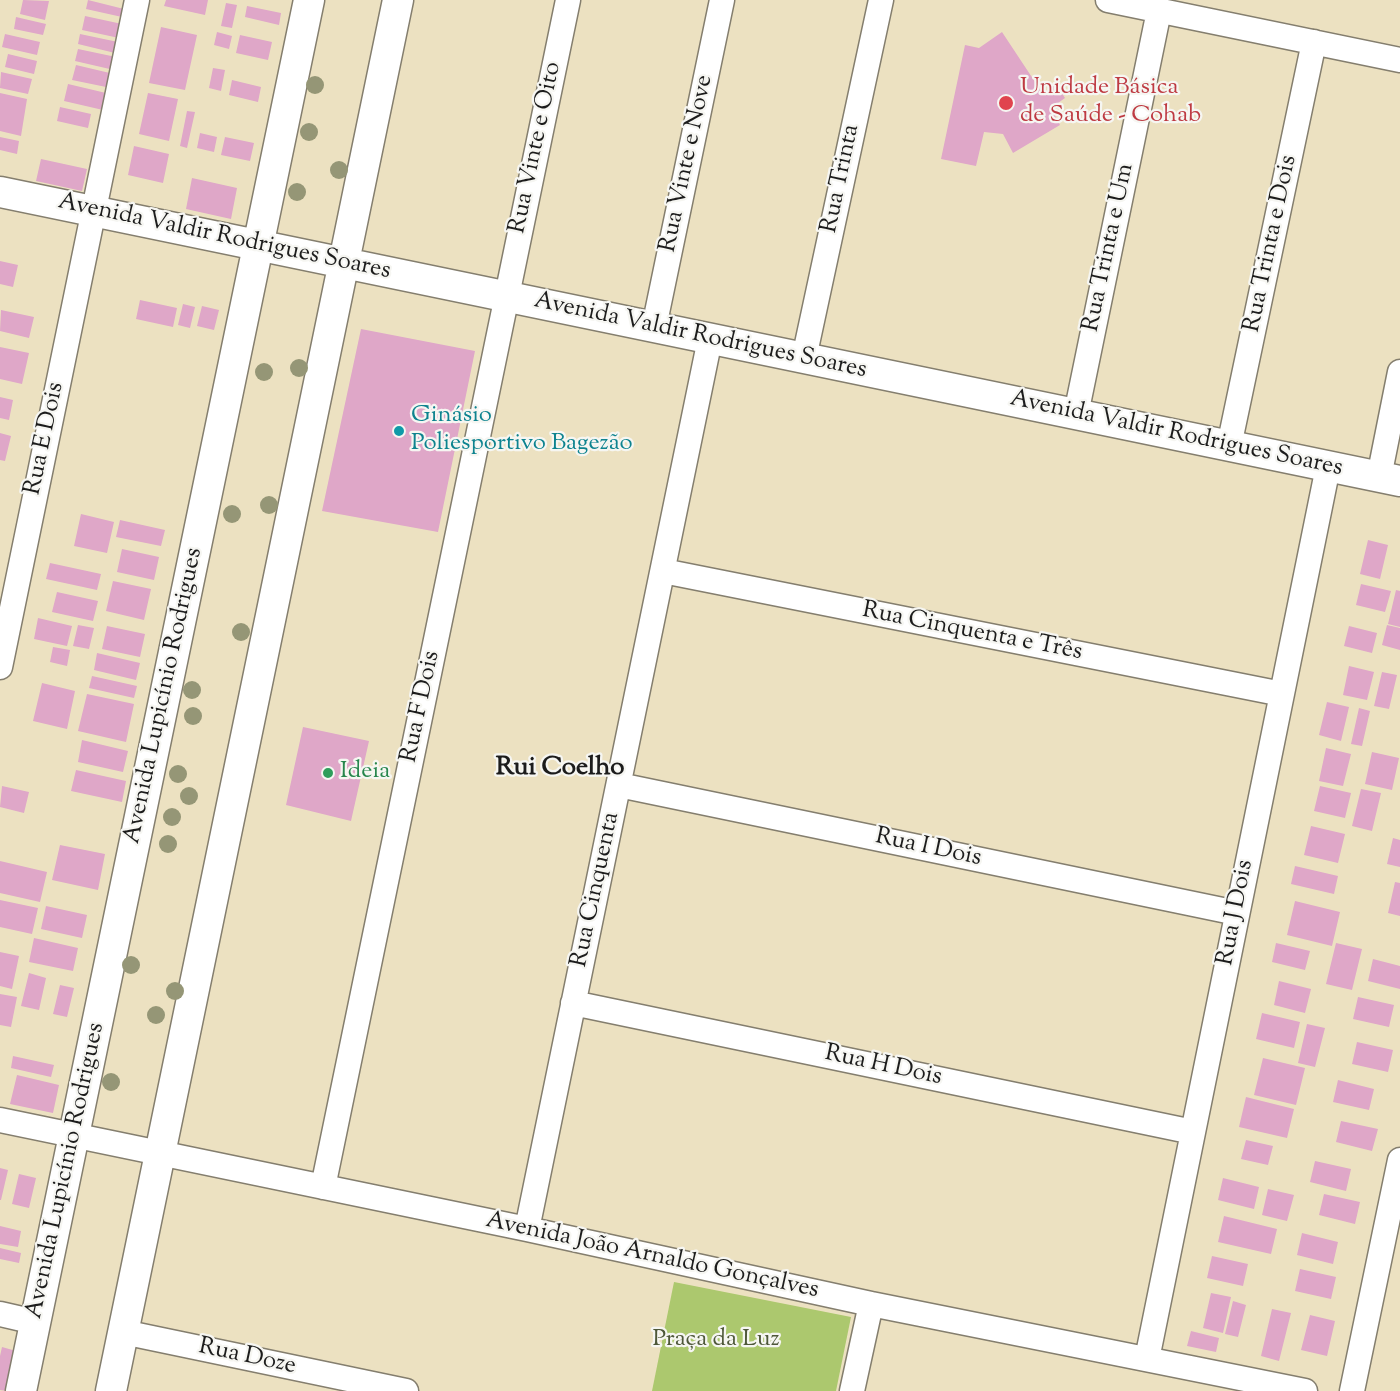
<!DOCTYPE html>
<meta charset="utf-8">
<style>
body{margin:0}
canvas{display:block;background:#ece1c1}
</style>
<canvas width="1400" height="1391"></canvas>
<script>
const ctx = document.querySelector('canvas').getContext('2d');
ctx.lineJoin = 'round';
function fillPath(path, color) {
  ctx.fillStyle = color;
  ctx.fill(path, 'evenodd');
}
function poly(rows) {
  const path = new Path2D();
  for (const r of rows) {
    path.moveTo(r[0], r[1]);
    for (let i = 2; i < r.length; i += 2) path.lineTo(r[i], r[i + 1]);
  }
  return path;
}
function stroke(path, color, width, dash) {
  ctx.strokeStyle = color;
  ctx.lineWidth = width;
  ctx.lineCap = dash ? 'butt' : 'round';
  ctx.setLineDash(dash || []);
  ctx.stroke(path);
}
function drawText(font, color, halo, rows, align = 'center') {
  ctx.font = font + ' "Sorts Mill Goudy",serif';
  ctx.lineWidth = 4.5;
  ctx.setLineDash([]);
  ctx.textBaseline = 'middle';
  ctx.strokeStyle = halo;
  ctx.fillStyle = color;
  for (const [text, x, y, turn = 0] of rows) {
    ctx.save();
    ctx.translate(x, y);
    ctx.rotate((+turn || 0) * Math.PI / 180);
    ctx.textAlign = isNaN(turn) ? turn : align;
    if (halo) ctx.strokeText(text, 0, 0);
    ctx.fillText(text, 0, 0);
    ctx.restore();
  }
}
const green = poly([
 [674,1282,851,1317,836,1391,652,1391]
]);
const building = poly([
 [23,0,49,1,45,20,20,14],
 [88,0,124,9,122,17,86,9],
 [166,0,208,0,205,15,164,6],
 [226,3,237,5,232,28,221,26],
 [247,6,281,13,279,25,245,17],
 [85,16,122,24,119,38,82,30],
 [16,17,46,24,43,35,14,29],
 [161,27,197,35,185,90,149,83],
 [217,32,232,36,229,49,214,45],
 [1002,32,1043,94,1056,84,1065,98,1051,108,1060,125,1013,153,1003,134,984,132,976,166,941,159,965,45,979,48],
 [5,34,40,42,37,55,2,47],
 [80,34,118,42,115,53,78,44],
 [240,35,272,42,268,60,236,53],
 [78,49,116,57,114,70,75,61],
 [8,54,37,61,34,74,5,67],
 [76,65,114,74,111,88,72,80],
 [213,68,225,70,221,91,209,88],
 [1,72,32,79,28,94,0,88],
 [232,80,261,87,258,102,229,95],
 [68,84,106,93,103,110,64,101],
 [0,93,27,99,21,136,0,131],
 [148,93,178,99,169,141,139,134],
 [60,107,91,114,88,128,57,121],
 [187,111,195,112,187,148,180,146],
 [200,133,217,137,214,152,197,148],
 [0,137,19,141,17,154,0,150],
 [225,137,254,143,250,161,221,155],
 [134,146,169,154,163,183,128,175],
 [41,159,87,169,82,191,36,181],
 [192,178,237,188,231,219,186,209],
 [0,261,18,265,13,287,0,284],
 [140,300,177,308,173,327,136,319],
 [183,304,195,307,190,328,178,325],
 [202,306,219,310,214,330,197,326],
 [1,310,34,317,29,338,0,331],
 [361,329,475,351,438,532,322,511],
 [0,347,29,353,22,384,0,379],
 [0,397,13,400,9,420,0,418],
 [0,433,11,436,5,461,0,460],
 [81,514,114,522,107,553,74,546],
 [120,520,165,530,161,546,116,537],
 [1368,540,1388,545,1380,579,1360,574],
 [122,549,159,557,154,580,117,572],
 [50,563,101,574,97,590,46,579],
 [113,581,151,589,144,620,106,611],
 [1361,584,1391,591,1385,612,1356,605],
 [1396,590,1400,591,1400,627,1388,624],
 [57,592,98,601,93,621,52,612],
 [38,618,72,626,67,646,34,639],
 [78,625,94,628,89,649,73,646],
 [1387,625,1400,628,1400,650,1382,645],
 [107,626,145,634,140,657,102,649],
 [1349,626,1377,633,1372,653,1344,646],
 [53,647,70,650,67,666,50,662],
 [97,653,140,663,136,680,94,670],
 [1349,666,1374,672,1367,700,1343,695],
 [1382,672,1397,675,1389,709,1374,706],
 [92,676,137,686,134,698,89,688],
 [42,683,75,691,67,729,33,721],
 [87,694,134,704,126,742,78,731],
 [1327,702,1349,707,1341,741,1319,735],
 [1359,708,1370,711,1362,746,1351,744],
 [303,727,369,741,351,821,286,805],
 [82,740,128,751,123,772,78,762],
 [1326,748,1351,754,1343,786,1319,781],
 [1372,752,1399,758,1392,790,1365,784],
 [76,770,126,781,122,802,71,791],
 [2,786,29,792,24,813,0,807],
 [1320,786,1351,793,1345,818,1314,811],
 [1361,789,1381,793,1372,831,1352,826],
 [1311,826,1345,834,1338,863,1304,855],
 [1393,838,1400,840,1400,867,1387,864],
 [60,845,105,854,98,890,52,880],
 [0,861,47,872,40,902,0,893],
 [1295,866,1338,876,1334,894,1291,884],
 [1395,882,1400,883,1400,916,1388,913],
 [0,900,38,908,32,934,0,927],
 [1295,901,1340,912,1332,946,1287,935],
 [46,906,87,915,82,938,41,929],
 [34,938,78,948,73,971,29,962],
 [1276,943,1310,951,1305,970,1272,962],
 [1336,943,1362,949,1352,990,1326,984],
 [0,952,19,956,12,989,0,986],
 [1373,959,1400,966,1400,989,1368,981],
 [29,973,46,978,39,1010,21,1006],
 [1279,981,1311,989,1305,1013,1274,1005],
 [60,985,74,988,67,1017,53,1014],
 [0,994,17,997,11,1027,0,1025],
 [1358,997,1394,1005,1389,1027,1353,1019],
 [1262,1013,1300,1022,1294,1048,1256,1039],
 [1307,1024,1325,1028,1315,1067,1298,1063],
 [1357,1042,1393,1050,1388,1072,1352,1064],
 [13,1056,54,1065,51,1077,11,1068],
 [1263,1058,1305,1068,1296,1105,1254,1095],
 [17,1075,59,1085,53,1113,10,1104],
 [1338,1080,1374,1089,1369,1110,1333,1102],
 [1246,1097,1294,1109,1287,1138,1239,1127],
 [1341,1121,1378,1129,1372,1151,1336,1142],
 [1246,1140,1273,1146,1268,1165,1241,1159],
 [1315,1161,1351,1169,1346,1191,1310,1182],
 [0,1168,8,1170,1,1200,0,1200],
 [19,1174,36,1178,29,1208,12,1204],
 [1223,1178,1259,1187,1254,1209,1218,1200],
 [1268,1189,1294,1195,1287,1221,1262,1215],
 [1324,1194,1360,1202,1355,1224,1319,1215],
 [1224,1216,1277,1229,1271,1254,1218,1242],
 [0,1226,21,1231,18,1247,0,1244],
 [1302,1233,1338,1242,1333,1264,1297,1255],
 [0,1248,21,1253,19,1263,0,1259],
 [1212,1256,1248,1264,1243,1286,1207,1278],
 [1300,1269,1336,1277,1331,1299,1295,1291],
 [1211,1293,1231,1297,1223,1333,1203,1328],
 [1233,1301,1246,1305,1238,1337,1225,1334],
 [1272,1309,1291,1313,1279,1361,1261,1356],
 [1310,1315,1335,1321,1327,1356,1301,1350],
 [1191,1331,1219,1338,1216,1352,1187,1346],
 [2,1347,16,1351,7,1391,0,1390,0,1356]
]);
const minor = poly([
 [1108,0,1400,60],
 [654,327,722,0],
 [804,358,881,0],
 [1076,414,1159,11],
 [1229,446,1314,42],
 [1379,477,1400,372],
 [663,571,1282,694],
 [0,667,137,0],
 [619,785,1237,913],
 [573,1003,1193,1132],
 [0,1120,527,1229,871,1304,1305,1391],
 [323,1187,568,0],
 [527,1229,710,339],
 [0,1314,35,1322],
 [123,1332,406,1391],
 [1147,1359,1328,467],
 [852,1391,871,1304],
 [1352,1391,1400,1160]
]);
const tertiary = poly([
 [0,192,1400,481],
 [21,1391,309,0],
 [111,1391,398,0]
]);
const trees = [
 [315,85],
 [309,132],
 [339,170],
 [297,192],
 [299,368],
 [264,372],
 [269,505],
 [232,514],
 [241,632],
 [192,690],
 [193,716],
 [178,774],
 [189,796],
 [172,817],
 [168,844],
 [131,965],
 [175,991],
 [156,1015],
 [111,1082]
];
const markers = [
 [1006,103,8,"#e0444e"],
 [399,431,6,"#0f9aa8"],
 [328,773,6,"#2e9e5b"]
];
const healthNames = [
 ["Unidade Básica",1020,89],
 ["de Saúde - Cohab",1020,117]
];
const streetNames = [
 ["Rua Vinte e Oito",537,148,-78],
 ["Rua Vinte e Nove",688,164,-78],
 ["Rua Trinta",842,179,-78],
 ["Avenida Valdir Rodrigues Soares",224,238,12],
 ["Rua Trinta e Dois",1272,244,-78],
 ["Rua Trinta e Um",1110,248,-78],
 ["Avenida Valdir Rodrigues Soares",700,337,12],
 ["Avenida Valdir Rodrigues Soares",1176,435,12],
 ["Rua E Dois",46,439,-78],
 ["Rua Cinquenta e Três",972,633,11],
 ["Avenida Lupicínio Rodrigues",165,696,-78],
 ["Rua F Dois",422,707,-78],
 ["Rua I Dois",928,849,12],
 ["Rua Cinquenta",597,890,-78],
 ["Rua J Dois",1237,913,-79],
 ["Rua H Dois",883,1067,12],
 ["Avenida Lupicínio Rodrigues",67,1171,-78],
 ["Avenida João Arnaldo Gonçalves",652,1257,12],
 ["Rua Doze",247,1358,12]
];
const cultureNames = [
 ["Ginásio",411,417],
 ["Poliesportivo Bagezão",411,445]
];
const leisureNames = [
 ["Ideia",340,773]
];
const parkNames = [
 ["Praça da Luz",716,1341]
];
const neighbourhoodNames = [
 ["Rui Coelho",560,770]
];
fillPath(green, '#acc86e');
fillPath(building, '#dfa7c8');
stroke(minor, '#847e6e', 27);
stroke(tertiary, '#847e6e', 33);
stroke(minor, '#fff', 24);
stroke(tertiary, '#fff', 30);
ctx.fillStyle = '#959676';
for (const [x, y] of trees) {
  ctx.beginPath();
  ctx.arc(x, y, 9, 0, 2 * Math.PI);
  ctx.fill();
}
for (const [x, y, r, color] of markers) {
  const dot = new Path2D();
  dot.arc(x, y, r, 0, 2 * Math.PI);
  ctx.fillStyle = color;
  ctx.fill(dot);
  stroke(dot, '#f6f6f2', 2);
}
drawText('24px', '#be3a42', '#f6f6f2', healthNames, 'left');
drawText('24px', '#1c1c1c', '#f6f6f2', streetNames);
drawText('24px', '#0d838f', '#f6f6f2', cultureNames, 'left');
drawText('24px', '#27864d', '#f6f6f2', leisureNames, 'left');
drawText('24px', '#4e5839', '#f6f6f2', parkNames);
drawText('bold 26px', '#1c1c1c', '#f6f6f2', neighbourhoodNames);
</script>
